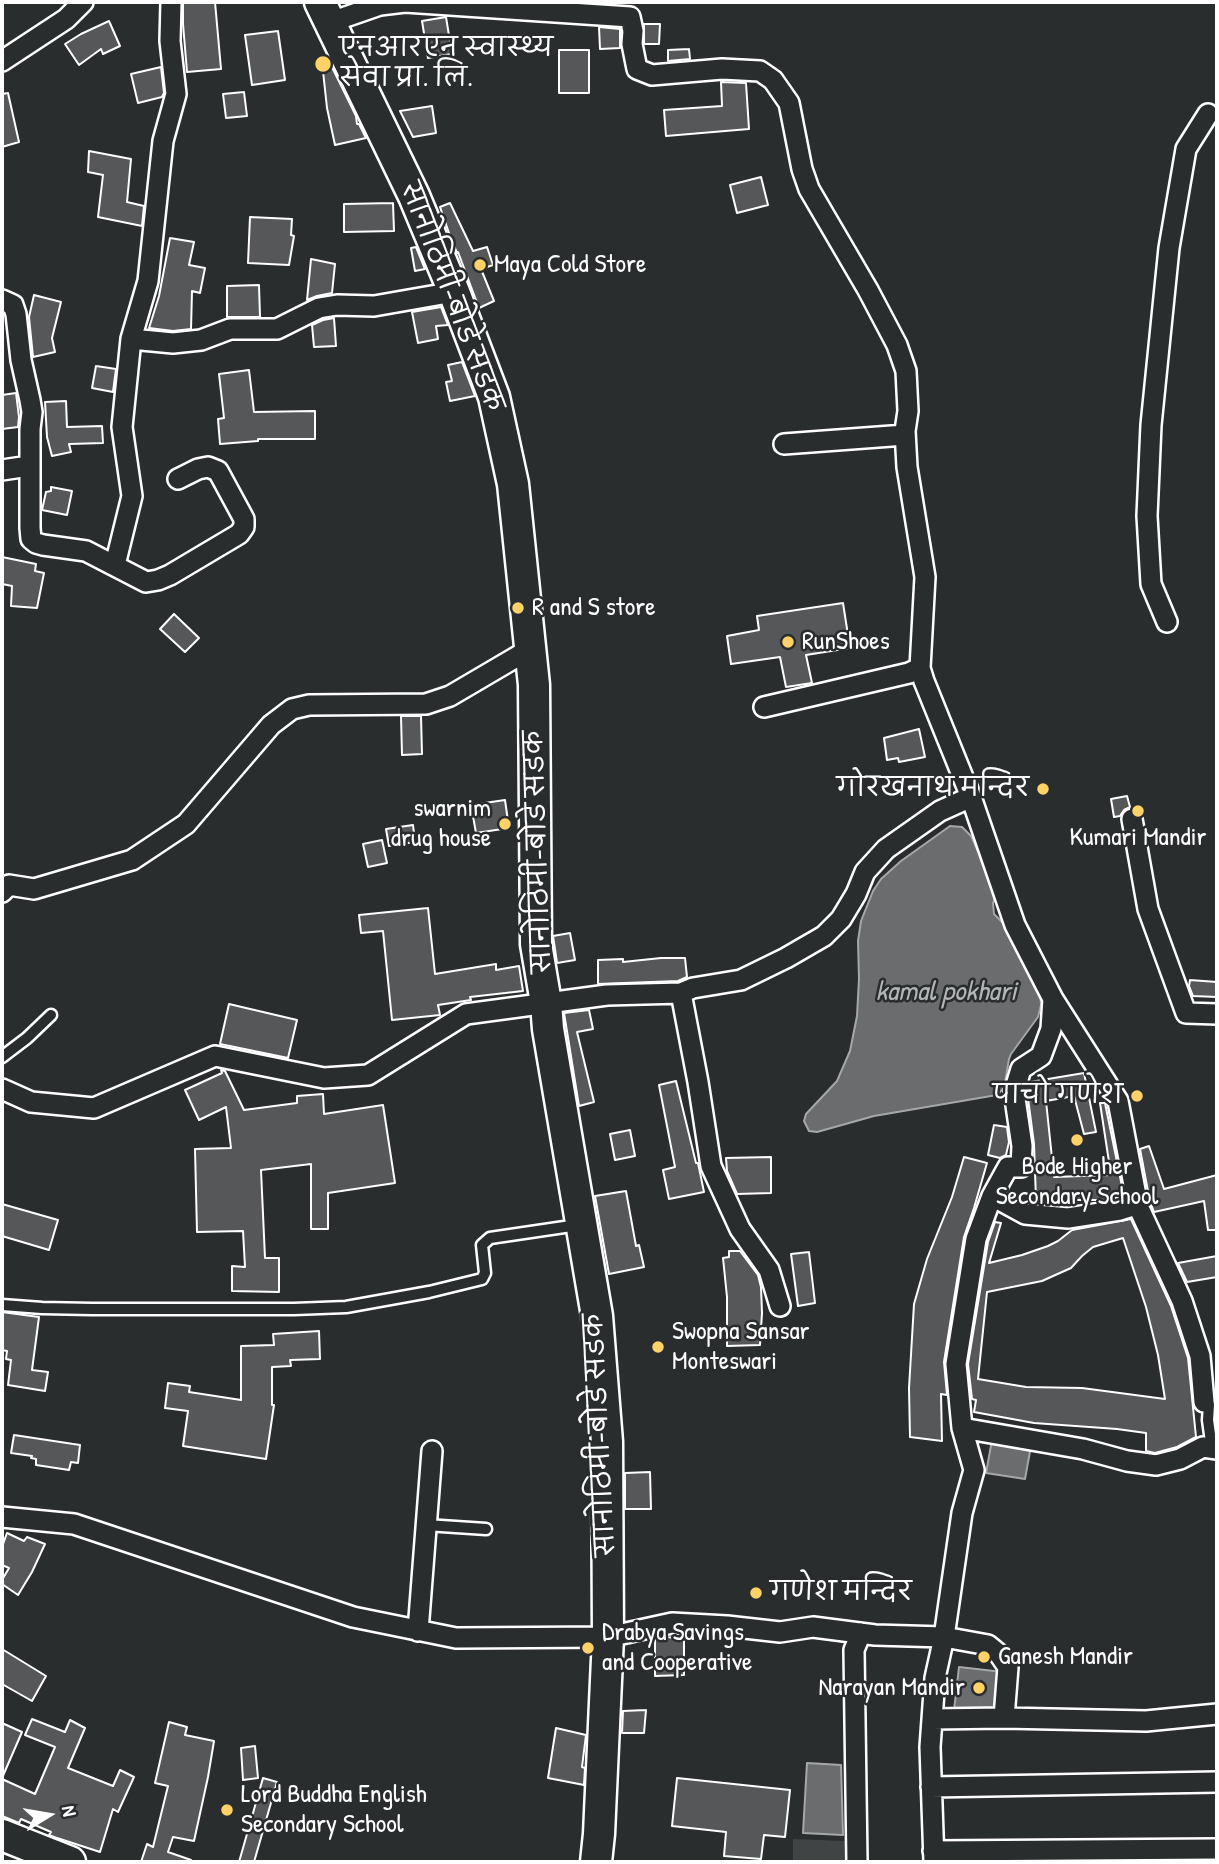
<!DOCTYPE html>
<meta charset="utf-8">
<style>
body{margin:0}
#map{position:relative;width:1219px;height:1864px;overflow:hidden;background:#2a2d2e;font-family:"Patrick Hand",sans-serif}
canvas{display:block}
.frame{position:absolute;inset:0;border:4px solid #fff;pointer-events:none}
.north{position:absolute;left:14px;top:1780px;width:70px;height:70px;-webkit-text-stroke:5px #2a2d2e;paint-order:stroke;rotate:79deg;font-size:19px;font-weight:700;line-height:28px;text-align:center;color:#fff}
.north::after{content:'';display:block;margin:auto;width:24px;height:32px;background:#fff;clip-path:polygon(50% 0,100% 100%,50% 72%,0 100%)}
</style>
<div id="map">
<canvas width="1219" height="1864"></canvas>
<div class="frame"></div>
<div class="north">N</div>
</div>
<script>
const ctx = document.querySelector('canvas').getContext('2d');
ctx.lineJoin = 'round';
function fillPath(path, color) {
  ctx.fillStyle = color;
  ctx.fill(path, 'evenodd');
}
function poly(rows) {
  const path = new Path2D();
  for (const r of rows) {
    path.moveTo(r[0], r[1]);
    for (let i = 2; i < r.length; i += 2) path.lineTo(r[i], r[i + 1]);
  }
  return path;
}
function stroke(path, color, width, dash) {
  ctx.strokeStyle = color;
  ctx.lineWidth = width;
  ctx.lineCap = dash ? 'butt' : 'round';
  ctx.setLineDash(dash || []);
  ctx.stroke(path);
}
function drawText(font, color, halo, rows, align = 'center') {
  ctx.font = font + ' "Patrick Hand","Playpen Sans Deva",sans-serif';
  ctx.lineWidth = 5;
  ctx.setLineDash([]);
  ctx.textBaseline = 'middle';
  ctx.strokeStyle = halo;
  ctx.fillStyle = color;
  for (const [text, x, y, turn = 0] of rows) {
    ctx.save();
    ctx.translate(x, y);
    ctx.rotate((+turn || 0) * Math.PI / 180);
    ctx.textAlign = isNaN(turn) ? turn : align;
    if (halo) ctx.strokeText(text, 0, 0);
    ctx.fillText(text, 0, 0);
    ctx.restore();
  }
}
const green = poly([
 [793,1839,845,1841,846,1862,793,1862]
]);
const water = poly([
 [950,826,962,827,971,836,997,893,993,903,994,914,1002,922,1012,924,1040,990,1041,1005,1038,1017,1011,1054,1009,1059,1004,1088,997,1095,874,1116,817,1132,809,1131,804,1121,806,1114,837,1081,850,1051,857,1016,859,979,858,941,861,921,873,891,881,879,901,861,950,826],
 [992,1440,1031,1446,1025,1479,986,1473,992,1440],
 [959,1667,1003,1672,999,1714,954,1710,959,1667],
 [807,1763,841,1765,843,1835,803,1833,807,1763]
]);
const building = poly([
 [202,2,215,2,221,69,187,72,183,24,183,3,202,2],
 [446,17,452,54,428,58,422,21,446,17],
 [109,21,120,46,103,54,101,49,79,65,65,44,81,34,109,21],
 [644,24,660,24,659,44,644,44,644,24],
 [599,27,620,29,620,48,600,49,599,27],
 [278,31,285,80,252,85,245,35,278,31],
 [689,49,690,59,668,61,668,50,689,49],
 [559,50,589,50,589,93,559,93,559,50],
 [329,61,356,116,357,124,359,124,366,138,335,145,327,108,322,62,329,61],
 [161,67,164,93,162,97,138,103,131,74,161,67],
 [721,82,746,83,749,129,666,136,664,110,722,106,721,82],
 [244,92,247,116,226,118,223,94,244,92],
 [8,93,19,142,2,147,2,94,8,93],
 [432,106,436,133,413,137,400,111,432,106],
 [89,151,131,159,127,202,144,206,142,226,98,217,103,175,88,172,89,151],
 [761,177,768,205,737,213,730,185,761,177],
 [393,203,394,231,344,232,344,204,393,203],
 [450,203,473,251,487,247,493,265,481,269,494,301,479,308,458,252,457,253,450,236,440,207,450,203],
 [250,217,292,219,291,235,294,236,289,265,248,263,250,217],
 [170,238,194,242,189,265,205,268,200,293,192,291,191,329,173,331,149,328,159,296,170,238],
 [416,247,425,269,415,271,411,248,416,247],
 [311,259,335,264,332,293,317,296,307,300,311,259],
 [259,285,260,317,227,317,227,286,259,285],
 [34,295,61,302,52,338,55,352,33,357,29,317,34,295],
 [441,307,448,325,436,326,438,339,418,343,412,312,441,307],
 [334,318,336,346,314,347,312,325,323,320,334,318],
 [462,362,475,396,450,401,446,382,452,381,448,365,462,362],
 [96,366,116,369,113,392,92,388,96,366],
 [249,370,254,412,315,411,315,439,258,439,258,441,220,444,218,419,224,418,219,374,249,370],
 [16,393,19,417,18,427,2,429,2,395,16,393],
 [66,401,67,427,102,426,103,443,69,444,71,452,52,456,47,437,45,402,66,401],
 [51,487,72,491,67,515,42,510,46,492,51,491,51,487],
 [2,557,36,564,35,571,44,573,37,608,11,606,12,586,2,584,2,557],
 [843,603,850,648,806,655,812,683,786,687,780,657,731,664,727,636,759,630,757,616,843,603],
 [174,614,199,638,185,652,160,629,174,614],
 [401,716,421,716,422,754,402,755,401,716],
 [919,729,925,757,899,762,898,758,887,760,884,738,919,729],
 [1127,796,1130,807,1124,810,1120,816,1114,817,1111,799,1127,796],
 [505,800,509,828,476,833,471,805,505,800],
 [413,825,415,842,389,846,386,829,413,825],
 [382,840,387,863,368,867,363,844,382,840],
 [428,908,435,974,496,964,496,970,519,966,523,991,470,997,471,1000,438,1005,440,1015,392,1020,383,931,361,933,359,915,428,908],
 [570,933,575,960,557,963,553,936,570,933],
 [661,958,685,958,687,977,678,981,598,984,598,960,623,959,623,962,661,958],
 [1190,980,1217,982,1217,997,1193,996,1189,986,1190,980],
 [229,1004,297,1020,288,1058,220,1044,229,1004],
 [589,1010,593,1029,577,1032,594,1102,579,1106,564,1013,589,1010],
 [221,1070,225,1071,244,1110,297,1103,297,1096,323,1094,324,1114,383,1105,395,1183,328,1193,328,1229,311,1229,311,1164,261,1170,265,1258,279,1258,279,1292,232,1291,232,1266,245,1267,243,1231,197,1232,195,1149,231,1148,226,1107,199,1120,185,1090,222,1073,221,1070],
 [1084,1073,1096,1132,1084,1134,1074,1096,1046,1101,1054,1177,1111,1175,1100,1103,1105,1103,1124,1196,1104,1200,1036,1200,1034,1144,1027,1091,1030,1082,1084,1073],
 [676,1081,696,1163,698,1163,704,1192,669,1199,663,1170,675,1167,659,1085,676,1081],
 [994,1125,1007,1127,1009,1142,1006,1155,1000,1158,988,1155,994,1125],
 [630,1130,635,1156,615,1160,610,1134,630,1130],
 [1149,1146,1164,1189,1217,1175,1217,1230,1208,1230,1204,1201,1154,1212,1150,1202,1140,1149,1149,1146],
 [771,1157,771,1193,737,1194,727,1171,726,1158,771,1157],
 [964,1157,987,1163,974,1208,964,1237,944,1362,947,1395,941,1394,942,1441,910,1437,909,1388,914,1304,927,1259,952,1197,964,1157],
 [626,1191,636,1246,639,1245,644,1267,609,1274,595,1196,626,1191],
 [2,1204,58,1220,49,1250,2,1236,2,1204],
 [1131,1219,1171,1306,1188,1358,1196,1437,1177,1447,1155,1453,1146,1451,1146,1433,1117,1429,1034,1423,974,1412,976,1400,972,1399,968,1364,988,1242,995,1222,1001,1223,989,1263,1022,1255,1048,1246,1058,1241,1072,1230,1131,1219],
 [1123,1238,1146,1307,1158,1355,1165,1399,1082,1388,1026,1387,978,1379,987,1292,1042,1281,1071,1268,1082,1256,1093,1247,1123,1238],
 [729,1251,740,1251,758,1275,761,1287,762,1313,760,1345,727,1346,727,1297,723,1258,729,1257,729,1251],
 [809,1252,815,1303,798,1306,791,1254,809,1252],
 [1217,1256,1217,1277,1187,1282,1178,1263,1217,1256],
 [2,1312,39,1317,32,1370,48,1372,45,1391,8,1385,11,1360,6,1359,7,1351,2,1350,2,1312],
 [319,1331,320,1359,290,1360,291,1366,272,1367,272,1405,274,1405,266,1459,183,1446,188,1411,165,1408,168,1383,190,1386,189,1392,241,1400,241,1346,274,1345,273,1334,319,1331],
 [14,1435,80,1445,78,1463,71,1462,69,1470,36,1465,36,1459,31,1458,32,1456,11,1453,14,1435],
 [650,1472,651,1509,625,1509,625,1473,650,1472],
 [7,1533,24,1541,27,1537,45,1544,32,1572,18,1595,2,1584,2,1580,9,1568,2,1565,2,1547,7,1533],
 [663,1637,684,1638,684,1675,655,1676,655,1639,663,1637],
 [2,1649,46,1676,32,1701,2,1684,2,1649],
 [646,1710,644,1733,622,1733,623,1711,646,1710],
 [32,1719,65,1732,70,1720,85,1728,68,1768,113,1786,120,1770,134,1777,118,1812,113,1809,100,1852,54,1837,49,1835,51,1832,21,1819,19,1823,2,1816,2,1779,35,1794,55,1747,25,1735,32,1719],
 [169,1722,187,1727,185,1735,214,1741,208,1777,194,1841,173,1837,168,1852,191,1860,191,1862,141,1862,147,1844,153,1847,168,1786,155,1783,169,1722],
 [2,1723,22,1732,2,1778,2,1723],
 [556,1728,586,1735,582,1767,585,1768,584,1785,548,1778,556,1728],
 [255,1746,258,1778,243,1780,241,1748,255,1746],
 [263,1778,277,1782,254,1862,239,1862,263,1778],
 [677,1778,790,1790,785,1837,764,1835,761,1859,724,1856,726,1832,672,1826,677,1778]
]);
const service = poly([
 [2,1057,27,1038,51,1015],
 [2,1305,42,1308,92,1309,294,1309,346,1307,429,1292,482,1279,485,1273,482,1245,490,1238,578,1225],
 [1204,1403,1209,1405,1208,1420,1212,1449],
 [426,1525,486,1529]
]);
const minor = poly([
 [331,22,380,5,405,2,630,17,633,31,632,44,637,69,652,75,722,69,760,71,773,80,789,103,802,169,809,189,868,290,897,345,906,371,908,411,905,431,907,467,925,577,920,668,924,681,971,797,1015,925,1053,999,1118,1101,1138,1206,1182,1301,1200,1356,1204,1402],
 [2,61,66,19,83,2],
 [2,300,13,305,16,314,21,360,30,400,32,412,30,429,30,528,31,539,36,543,43,545,86,551,146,582,158,580,170,575,239,534,244,527,244,519,218,471,208,467,198,469,178,479],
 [131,339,173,343,201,340,230,329,277,329,319,308,337,305,374,306,454,292],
 [784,444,905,435],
 [2,470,29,466],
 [115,565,132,496,122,427,131,339,148,281,163,141,176,94,170,41,171,2],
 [1167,622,1151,584,1147,516,1151,425,1169,248,1186,149,1208,114],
 [764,707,909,673,920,668],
 [1132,819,1148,909,1186,1013,1217,1014],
 [2,892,9,885,34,889,132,860,186,824,271,725,292,709,309,705,426,704,450,696,530,649],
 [681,993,698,1082,711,1166,740,1229,769,1270,780,1306],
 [2,1089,31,1102,94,1108,215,1056,324,1078,368,1075,466,1014,607,995,681,993,693,988,741,980,786,958,824,936,841,919,856,894,865,872,886,849,940,811,971,797],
 [992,1196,1025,1214,1068,1218,1120,1210,1136,1205,1138,1206],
 [962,1428,1083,1449,1127,1461,1156,1465,1180,1459,1203,1447,1217,1449],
 [2,1517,74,1524,353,1617,456,1638,608,1637,672,1623,727,1626,780,1632,813,1627,875,1635,944,1637,988,1645,999,1654,1008,1667,1004,1718],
 [418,1631,432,1451],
 [932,1719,1004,1718,1146,1721,1217,1714],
 [931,1787,1217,1782],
 [933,1851,1217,1849],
 [857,1862,854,1650,861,1633],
 [934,1862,930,1747,935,1678,944,1637,962,1513,974,1470,962,1428,956,1364,976,1239,992,1196,1008,1167,1021,1167,1022,1146,1014,1092,1021,1069,1041,1056,1051,1029,1053,999]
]);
const primary = poly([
 [320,2,414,196,454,292,494,397,513,484,534,685,536,944,546,1003,548,1029,597,1316,607,1442,608,1637,599,1834,596,1862],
 [2,1835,70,1862]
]);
const markers = [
 [323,64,9,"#ffd166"],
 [480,265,7,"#ffd166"],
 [518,608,7,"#ffd166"],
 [788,642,7,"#ffd166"],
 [1043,789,7,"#ffd166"],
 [1138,811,7,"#ffd166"],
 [505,824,7,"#ffd166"],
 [1137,1096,7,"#ffd166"],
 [1077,1140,7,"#ffd166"],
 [658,1347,7,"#ffd166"],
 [756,1593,7,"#ffd166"],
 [588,1648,7,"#ffd166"],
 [984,1657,7,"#ffd166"],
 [979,1688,7,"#ffd166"],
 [227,1810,7,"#ffd166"]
];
const poiNames = [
 ["एनआरएन स्वास्थ्य",339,49],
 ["सेवा प्रा. लि.",339,79],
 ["Maya Cold Store",494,265],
 ["R and S store",532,608],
 ["RunShoes",802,642],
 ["गोरखनाथ मन्दिर",1029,789,"right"],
 ["swarnim",491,809,"right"],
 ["drug house",491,839,"right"],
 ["Kumari Mandir",1138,838,"center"],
 ["पाचो गणेश",1123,1096,"right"],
 ["Bode Higher",1077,1167,"center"],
 ["Secondary School",1077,1197,"center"],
 ["Swopna Sansar",672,1332],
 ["Monteswari",672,1362],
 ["गणेश मन्दिर",770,1593],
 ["Drabya Savings",602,1633],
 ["and Cooperative",602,1663],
 ["Ganesh Mandir",998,1657],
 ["Narayan Mandir",965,1688,"right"],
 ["Lord Buddha English",241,1795],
 ["Secondary School",241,1825]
];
const streetNames = [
 ["सानोठिमी-बोडे सडक",451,297,69],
 ["सानोठिमी-बोडे सडक",539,852,-92],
 ["सानोठिमी-बोडे सडक",601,1435,-93]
];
const waterNames = [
 ["kamal pokhari",946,993]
];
fillPath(green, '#414445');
fillPath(water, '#6a6c6d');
stroke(water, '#a6a7a7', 2);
fillPath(building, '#555758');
stroke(building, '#fff', 2);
stroke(service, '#fff', 15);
stroke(minor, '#fff', 24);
stroke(primary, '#fff', 35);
stroke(service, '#2a2d2e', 10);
stroke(minor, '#2a2d2e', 19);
stroke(primary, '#2a2d2e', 30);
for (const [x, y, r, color] of markers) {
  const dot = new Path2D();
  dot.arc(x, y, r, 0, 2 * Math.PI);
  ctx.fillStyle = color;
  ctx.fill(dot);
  stroke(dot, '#2a2d2e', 2.5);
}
drawText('26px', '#fff', '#2a2d2e', poiNames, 'left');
drawText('26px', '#fff', '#2a2d2e', streetNames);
drawText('italic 28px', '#b4b6b6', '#2a2d2e', waterNames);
</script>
